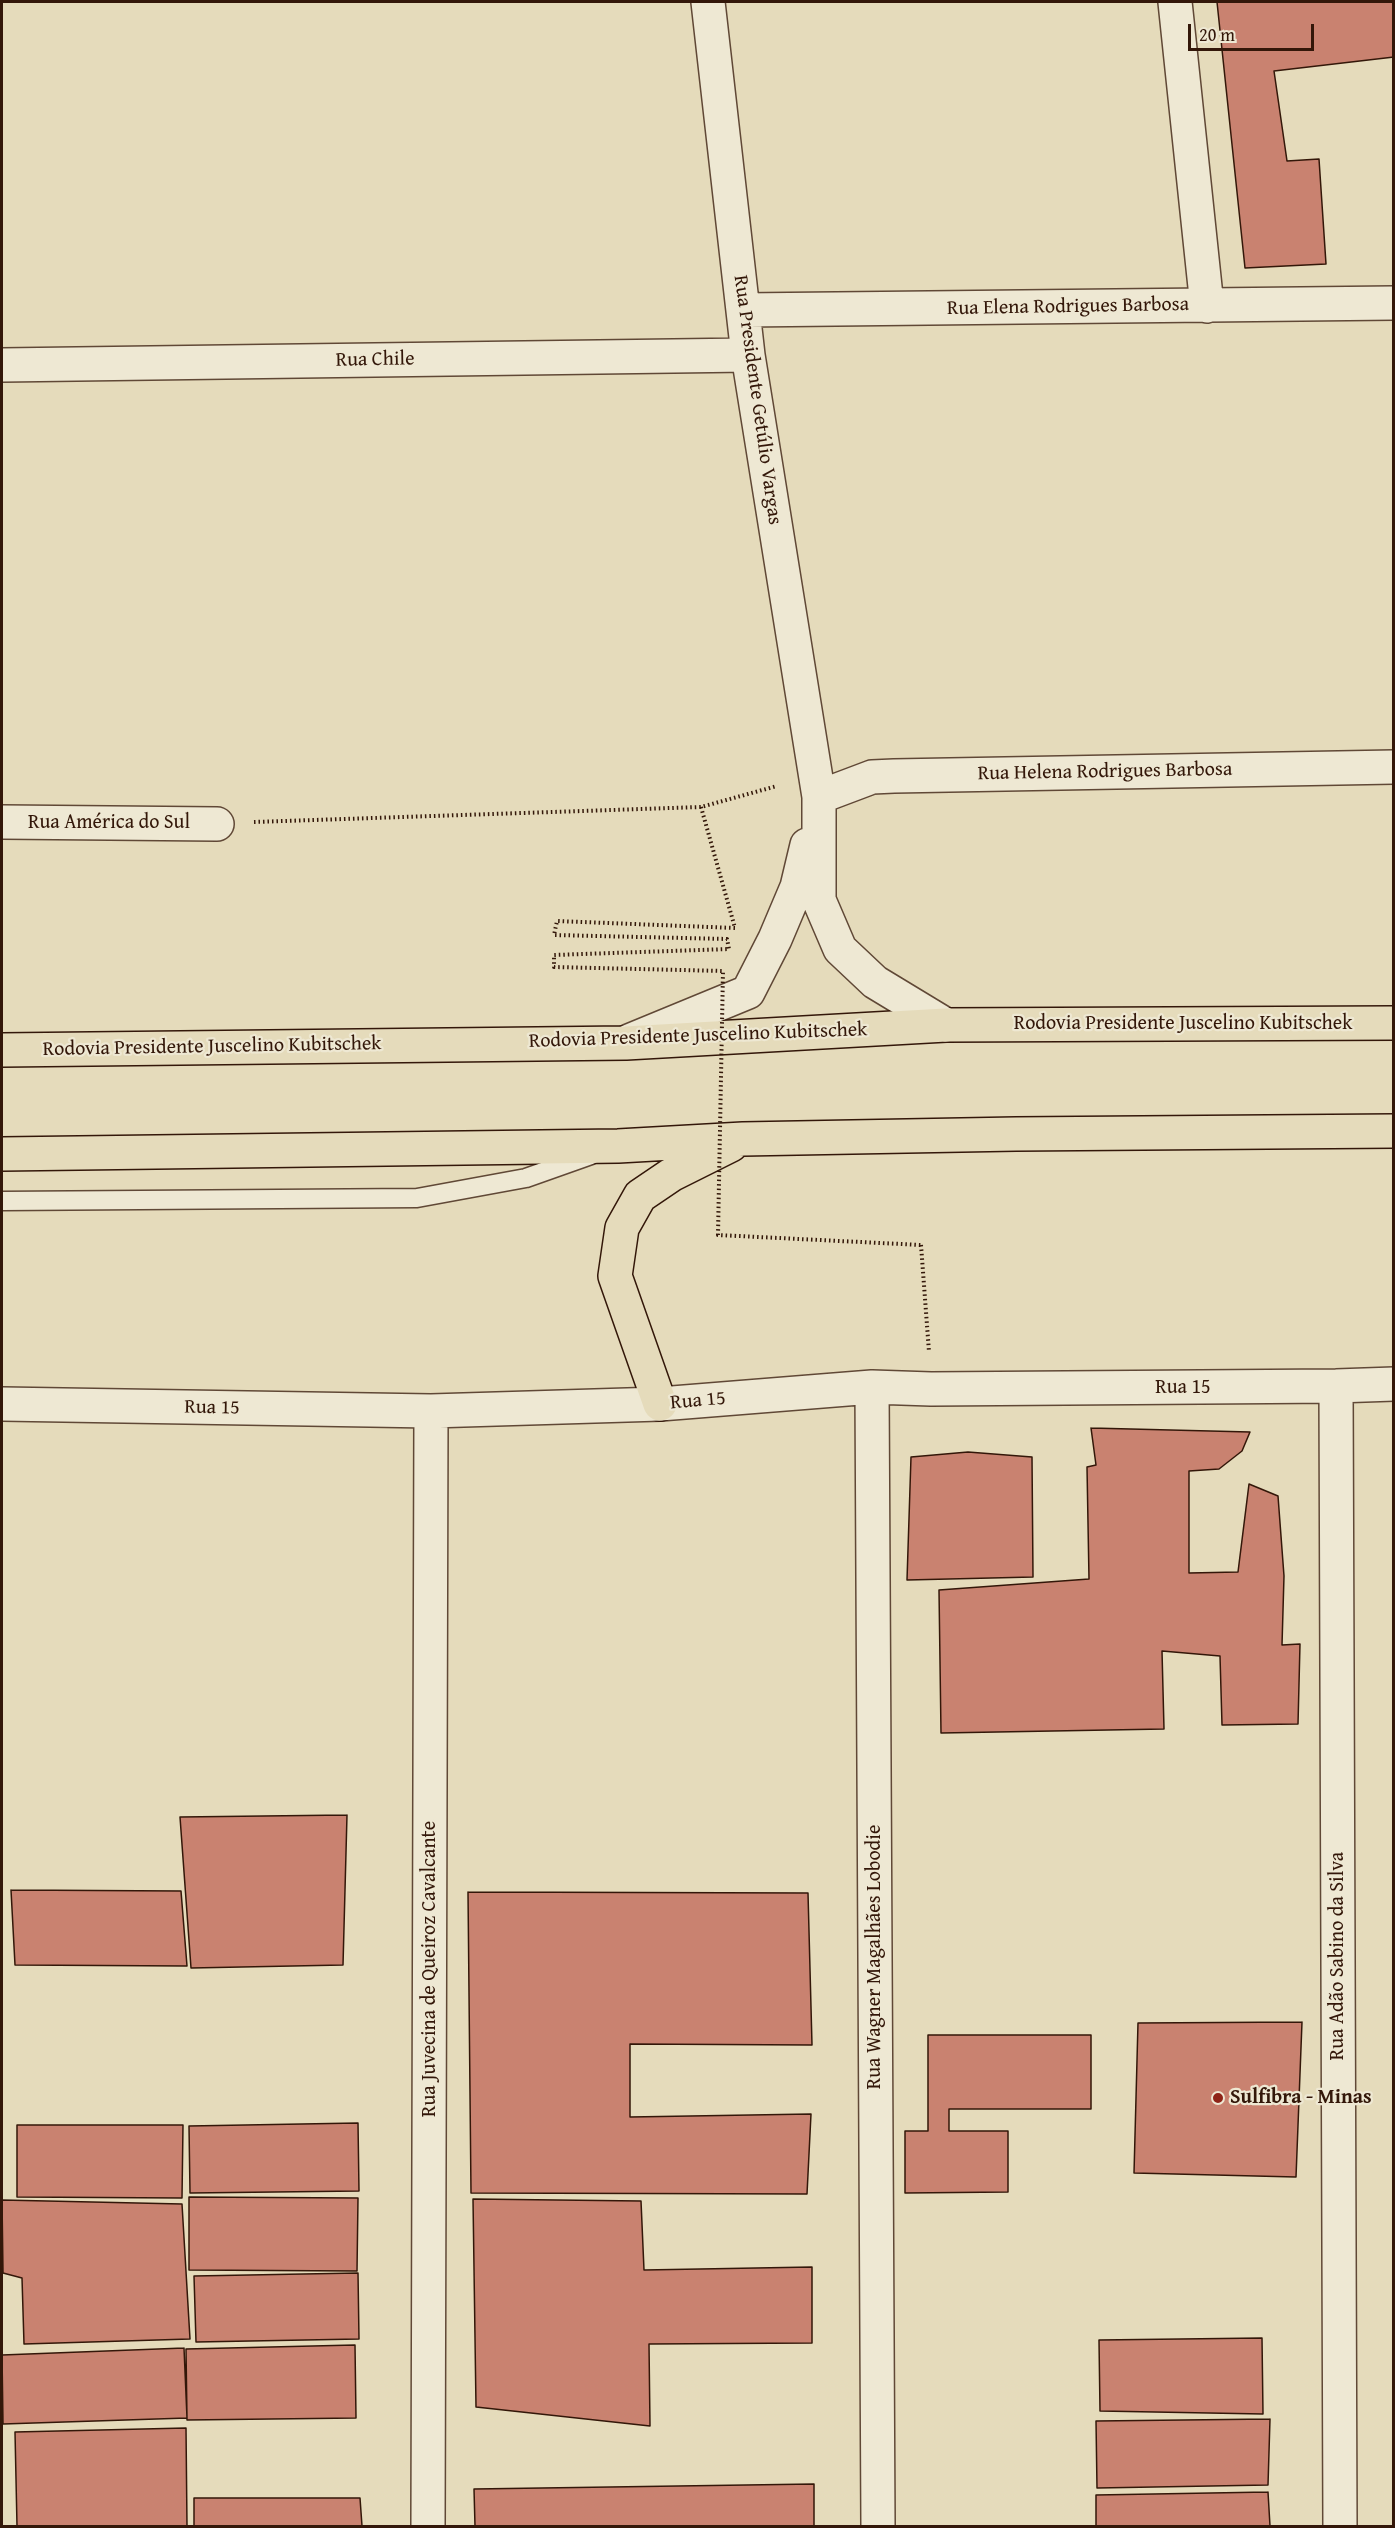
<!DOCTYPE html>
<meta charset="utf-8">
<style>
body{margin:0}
#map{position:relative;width:1395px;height:2528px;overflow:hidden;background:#e5dbbb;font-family:"Gentium Book Plus",serif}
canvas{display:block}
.frame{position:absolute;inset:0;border:3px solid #331709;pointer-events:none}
.scale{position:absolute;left:1188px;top:24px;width:126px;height:27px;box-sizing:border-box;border:3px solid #331709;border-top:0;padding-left:8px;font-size:18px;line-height:21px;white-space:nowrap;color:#331709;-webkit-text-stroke:4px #eee8d3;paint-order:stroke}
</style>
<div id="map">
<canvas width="1395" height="2528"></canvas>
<div class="frame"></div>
<div class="scale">20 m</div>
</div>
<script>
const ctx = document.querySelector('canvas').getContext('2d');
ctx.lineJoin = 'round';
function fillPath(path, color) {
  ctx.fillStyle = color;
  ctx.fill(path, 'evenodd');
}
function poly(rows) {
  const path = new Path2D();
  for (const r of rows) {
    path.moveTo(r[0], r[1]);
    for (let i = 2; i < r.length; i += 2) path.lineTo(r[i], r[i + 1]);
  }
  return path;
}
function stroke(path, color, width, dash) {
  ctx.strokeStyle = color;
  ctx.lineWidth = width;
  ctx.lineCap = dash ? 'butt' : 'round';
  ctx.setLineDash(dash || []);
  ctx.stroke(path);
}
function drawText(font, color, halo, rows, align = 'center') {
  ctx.font = font + ' "Gentium Book Plus",serif';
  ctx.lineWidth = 4.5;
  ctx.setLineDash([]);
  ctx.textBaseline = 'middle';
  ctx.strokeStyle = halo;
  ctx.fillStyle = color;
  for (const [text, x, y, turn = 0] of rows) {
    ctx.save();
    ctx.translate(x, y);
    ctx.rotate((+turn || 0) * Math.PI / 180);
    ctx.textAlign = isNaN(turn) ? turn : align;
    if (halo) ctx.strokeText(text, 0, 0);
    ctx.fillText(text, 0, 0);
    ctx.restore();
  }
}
const building = poly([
 [1217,2,1394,2,1394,57,1274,71,1287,161,1319,159,1326,264,1245,268,1217,2],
 [1091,1428,1250,1432,1242,1451,1219,1469,1189,1471,1189,1573,1238,1572,1249,1484,1278,1496,1284,1576,1282,1645,1300,1644,1298,1724,1222,1725,1220,1656,1162,1651,1164,1729,941,1733,939,1590,1089,1579,1087,1467,1096,1465,1091,1428],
 [968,1452,1032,1457,1033,1577,907,1580,911,1457,968,1452],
 [347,1815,343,1965,191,1968,180,1817,347,1815],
 [11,1890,181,1891,187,1966,15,1965,11,1890],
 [468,1892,808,1893,812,2045,630,2044,630,2117,811,2114,807,2194,471,2193,468,1892],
 [1302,2022,1296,2177,1134,2173,1138,2023,1302,2022],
 [928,2035,1091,2035,1091,2109,949,2109,949,2131,1008,2131,1008,2192,905,2193,905,2131,928,2131,928,2035],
 [358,2123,359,2191,190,2193,189,2126,358,2123],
 [17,2125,183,2125,182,2198,17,2197,17,2125],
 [189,2197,358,2198,357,2271,189,2270,189,2197],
 [473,2199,641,2201,644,2270,812,2267,812,2343,649,2344,650,2426,476,2407,473,2199],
 [2,2200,182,2204,190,2339,24,2344,22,2278,3,2273,2,2200],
 [358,2273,359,2339,196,2342,194,2276,358,2273],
 [1262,2338,1263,2414,1100,2411,1099,2340,1262,2338],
 [355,2345,356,2418,187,2420,186,2349,355,2345],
 [184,2348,187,2418,3,2424,2,2355,184,2348],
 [1270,2419,1268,2485,1097,2488,1096,2421,1270,2419],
 [186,2428,187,2526,17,2526,15,2432,186,2428],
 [814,2484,814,2526,475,2526,474,2489,814,2484],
 [1268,2492,1270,2526,1096,2526,1096,2495,1268,2492],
 [194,2498,360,2498,362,2526,194,2526,194,2498]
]);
const path = poly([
 [701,807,735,928],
 [254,822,701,807,777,786],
 [921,1245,929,1352]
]);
const lane = poly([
 [2,1201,417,1198,526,1178,591,1155]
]);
const street = poly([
 [708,2,748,355,819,797,819,900,840,949,875,982,946,1025],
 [1175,2,1207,306],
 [743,310,1394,303],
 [2,365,748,355],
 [819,797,872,777,894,776,1394,767],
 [2,822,217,824],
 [629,1041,748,992,775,939,797,887,807,845],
 [1336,1386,1340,2526],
 [872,1387,878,2526],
 [2,1404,431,1411,660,1404,872,1387,931,1389,1336,1386,1394,1384],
 [428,2526,431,1411]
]);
const highway = poly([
 [2,1050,626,1043,946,1025,1394,1023],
 [2,1154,618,1146,743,1139,1016,1134,1394,1131],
 [660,1404,615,1276,622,1228,640,1196,671,1175,731,1145]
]);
const pathBridge = poly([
 [735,928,557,921,554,935,727,939,729,949,554,955,554,967,723,971,718,1235,921,1245]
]);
const markers = [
 [1218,2098,6,"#8f2418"]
];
const streetNames = [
 ["Rua Elena Rodrigues Barbosa",1068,307,-1],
 ["Rua Chile",375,360,-1],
 ["Rua Presidente Getúlio Vargas",757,400,82],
 ["Rua Helena Rodrigues Barbosa",1105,772,-1],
 ["Rua América do Sul",109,823],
 ["Rodovia Presidente Juscelino Kubitschek",1183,1024],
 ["Rodovia Presidente Juscelino Kubitschek",698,1036,-2],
 ["Rodovia Presidente Juscelino Kubitschek",212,1047,-1],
 ["Rua 15",1183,1388],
 ["Rua 15",698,1401,-5],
 ["Rua 15",212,1408,1],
 ["Rua Adão Sabino da Silva",1338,1956,-90],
 ["Rua Wagner Magalhães Lobodie",875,1957,-90],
 ["Rua Juvecina de Queiroz Cavalcante",430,1969,-90]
];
const poiNames = [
 ["Sulfibra - Minas",1230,2098]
];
fillPath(building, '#c98270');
stroke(building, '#331709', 1.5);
stroke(lane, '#604836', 21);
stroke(street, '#604836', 36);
stroke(highway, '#331709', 36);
stroke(path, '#331709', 4, [1.5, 3]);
stroke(lane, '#eee8d3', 18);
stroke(street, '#eee8d3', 33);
stroke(highway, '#e5dbbb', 33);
stroke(pathBridge, '#331709', 4, [1.5, 3]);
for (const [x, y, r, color] of markers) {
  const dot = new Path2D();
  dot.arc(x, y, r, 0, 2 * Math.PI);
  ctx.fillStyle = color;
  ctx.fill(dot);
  stroke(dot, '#eee8d3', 2);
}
drawText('20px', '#331709', '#eee8d3', streetNames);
drawText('bold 20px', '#331709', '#eee8d3', poiNames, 'left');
</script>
